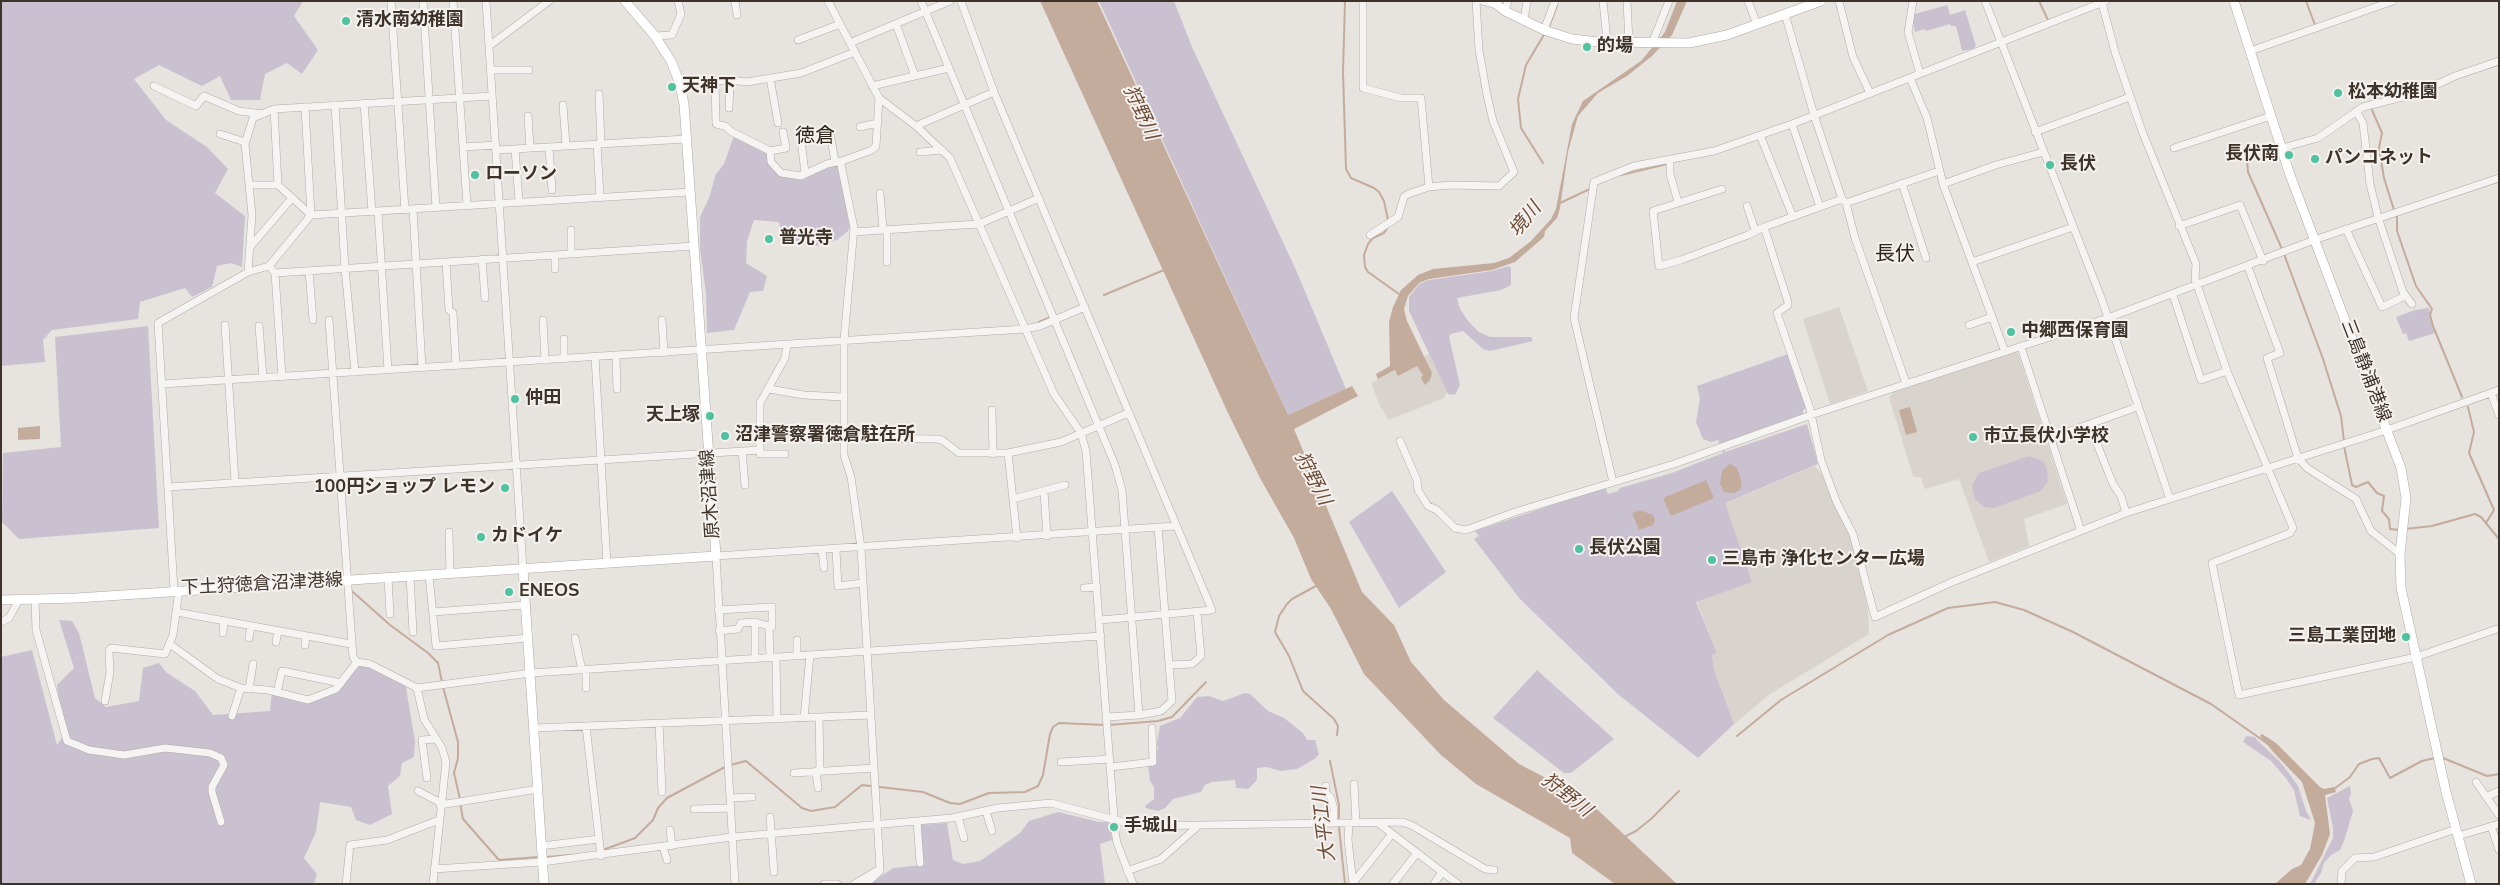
<!DOCTYPE html>
<meta charset="utf-8">
<style>
body{margin:0}
#map{position:relative;width:2500px;height:885px;overflow:hidden;background:#e7e3df;font-family:"Nunito Sans",sans-serif}
canvas{display:block}
.frame{position:absolute;inset:0;border:2px solid #3d332a;pointer-events:none}
</style>
<div id="map">
<canvas width="2500" height="885"></canvas>
<div class="frame"></div>
</div>
<script>
const ctx = document.querySelector('canvas').getContext('2d');
ctx.lineJoin = 'round';
function fillPath(path, color) {
  ctx.fillStyle = color;
  ctx.fill(path, 'evenodd');
}
function poly(rows) {
  const path = new Path2D();
  for (const r of rows) {
    path.moveTo(r[0], r[1]);
    for (let i = 2; i < r.length; i += 2) path.lineTo(r[i], r[i + 1]);
  }
  return path;
}
function stroke(path, color, width, dash) {
  ctx.strokeStyle = color;
  ctx.lineWidth = width;
  ctx.lineCap = dash ? 'butt' : 'round';
  ctx.setLineDash(dash || []);
  ctx.stroke(path);
}
function drawText(font, color, halo, rows, align = 'center') {
  ctx.font = font + ' "Nunito Sans","Noto Sans JP",sans-serif';
  ctx.lineWidth = 4;
  ctx.setLineDash([]);
  ctx.textBaseline = 'middle';
  ctx.strokeStyle = halo;
  ctx.fillStyle = color;
  for (const [text, x, y, turn = 0] of rows) {
    ctx.save();
    ctx.translate(x, y);
    ctx.rotate((+turn || 0) * Math.PI / 180);
    ctx.textAlign = isNaN(turn) ? turn : align;
    if (halo) ctx.strokeText(text, 0, 0);
    ctx.fillText(text, 0, 0);
    ctx.restore();
  }
}
const built = poly([
 [1839,307,1868,391,1830,404,1803,319],
 [2015,352,2018,353,2067,504,2024,519,2029,546,1989,562,1959,479,1925,489,1921,478,1913,476,1889,397,1894,392],
 [1429,354,1447,392,1444,398,1389,420,1380,406,1371,383],
 [1815,466,1826,479,1838,513,1850,535,1862,577,1868,612,1869,634,1770,694,1734,724,1714,670,1712,655,1717,653,1668,527]
]);
const green = poly([
 [1,1,303,1,294,16,318,50,302,74,287,63,265,74,260,100,231,100,220,76,202,86,159,65,134,79,166,120,207,147,228,169,215,193,245,216,242,267,231,263,217,266,212,287,192,297,185,288,140,302,138,319,52,330,43,340,45,362,1,366],
 [1099,1,1174,1,1192,47,1296,270,1346,389,1288,415],
 [1947,5,1950,15,1965,10,1976,46,1973,49,1962,51,1956,26,1951,26,1950,24,1926,31,1924,29,1915,32,1913,22,1915,14],
 [735,133,770,151,776,169,805,173,824,165,841,165,853,219,848,231,837,240,816,246,796,243,782,235,779,222,754,220,747,241,746,263,767,276,763,291,750,292,734,330,707,333,706,293,700,249,700,217,709,198,716,174,724,164],
 [1509,266,1511,268,1511,285,1501,290,1457,298,1460,309,1469,322,1479,332,1490,337,1531,337,1533,341,1490,351,1483,349,1463,331,1451,334,1449,337,1460,385,1455,395,1448,394,1409,311,1409,297,1419,284,1429,280,1492,271],
 [2429,308,2435,333,2409,341,2406,333,2403,334,2396,317,2415,310],
 [148,326,159,528,19,539,2,522,3,453,61,447,55,337],
 [1788,354,1807,408,1803,410,1803,414,1721,443,1725,452,1807,424,1818,464,1725,503,1752,582,1696,602,1717,653,1712,655,1714,670,1734,724,1698,758,1619,695,1520,599,1474,539,1479,536,1475,531,1605,487,1608,494,1618,491,1620,488,1672,473,1723,453,1718,440,1711,442,1703,439,1696,422,1700,399,1697,386],
 [2029,456,2043,461,2047,469,2048,481,2041,491,1994,508,1985,507,1975,500,1972,485,1979,473],
 [1392,491,1446,572,1399,608,1349,522],
 [59,620,72,621,79,633,95,698,106,707,139,701,143,668,159,663,167,673,195,691,213,715,270,711,272,691,309,701,331,695,343,685,357,662,405,682,415,741,414,757,402,763,400,776,388,786,392,814,370,825,356,820,351,807,320,802,316,832,304,858,317,874,314,884,1,884,1,657,32,650,57,745,63,736,57,685,74,668],
 [1537,670,1614,739,1571,773,1564,773,1493,718],
 [1245,693,1250,694,1268,711,1284,718,1303,733,1307,740,1315,740,1319,754,1316,758,1297,769,1281,771,1266,767,1257,768,1257,780,1248,789,1236,788,1235,780,1212,782,1205,785,1201,792,1173,799,1165,808,1158,811,1146,808,1145,806,1154,799,1154,787,1150,781,1148,765,1150,756,1158,750,1157,742,1160,726,1180,718,1197,697,1209,696,1223,701],
 [2246,736,2254,737,2282,764,2298,786,2306,811,2311,820,2300,816,2294,790,2285,777,2271,761,2243,742],
 [2350,786,2351,794,2349,799,2353,811,2344,841,2340,850,2331,855,2324,863,2321,873,2314,884,2310,884,2333,838,2333,828,2327,798],
 [1058,812,1099,822,1110,822,1112,840,1100,844,1105,884,870,884,893,868,922,865,920,825,947,823,953,860,963,864,980,861,1020,833,1029,821]
]);
const water = poly([
 [1040,1,1097,1,1288,415,1352,386,1358,396,1294,429,1362,592,1394,625,1411,662,1444,700,1519,764,1586,799,1677,884,1615,884,1572,853,1570,838,1476,784,1441,755,1364,674,1331,609,1311,579,1294,538,1260,478,1228,413],
 [1677,1,1687,1,1672,35,1652,56,1627,76,1598,93,1578,116,1568,152,1560,208,1557,218,1545,231,1544,237,1515,262,1492,270,1429,279,1419,283,1408,296,1404,309,1407,321,1432,373,1430,380,1425,385,1421,378,1423,375,1417,366,1398,376,1395,370,1378,379,1376,374,1390,366,1389,322,1393,307,1401,290,1418,275,1433,269,1494,263,1509,258,1531,241,1551,219,1556,209,1572,124,1583,101,1641,61,1665,32],
 [1910,407,1917,432,1906,435,1899,410],
 [40,426,40,439,18,440,18,428],
 [1730,464,1737,468,1742,483,1740,490,1734,493,1724,492,1720,484,1722,470],
 [1706,480,1714,498,1671,516,1663,498],
 [1640,510,1653,515,1655,520,1653,525,1639,530,1632,513],
 [2262,734,2276,743,2320,787,2324,789,2334,787,2336,792,2325,795,2330,834,2322,855,2305,884,2275,884,2292,869,2301,865,2310,849,2315,823,2302,782,2275,754,2260,736]
]);
const stream = poly([
 [1345,1,1343,72,1346,169,1351,178,1374,188,1379,192,1384,201,1388,220],
 [2039,1,2048,20],
 [2306,1,2315,25],
 [1549,27,1557,6],
 [2372,110,2382,133,2379,148,2384,178,2394,210],
 [2247,160,2248,172,2282,249],
 [1543,163,1521,128,1518,99,1526,65,1545,33],
 [1621,175,1667,164],
 [1560,203,1592,188],
 [2397,214,2397,231,2416,286,2432,309,2430,315,2433,326,2462,397],
 [1388,227,1384,233,1373,238,1368,244,1364,255,1365,267,1368,272,1399,294],
 [2284,254,2323,359,2341,416,2344,441],
 [1104,295,1164,270],
 [1039,322,1051,317],
 [2468,407,2474,432,2469,453,2494,510,2486,523],
 [2344,446,2352,485,2356,487,2368,482,2377,493,2384,496,2382,511,2389,519,2390,529,2400,530],
 [2405,529,2432,526,2475,514,2481,517,2499,539],
 [1316,586,1292,599,1287,604,1279,616,1275,632,1289,656,1303,691,1334,719,1338,726,1337,735],
 [353,592,390,625,428,653,438,663,442,682],
 [443,687,458,742,458,758,454,773,460,799],
 [1109,725,1158,721,1172,717,1206,682],
 [1737,736,1781,700,1888,635,1948,608,1995,602,2024,610,2073,632,2211,704,2268,744],
 [2443,758,2487,776,2499,774],
 [1330,761,1339,805,1339,828,1345,884],
 [730,765,746,761,802,808,811,811,835,807,862,785,923,792,950,803,960,804,989,793,1025,792,1038,786,1043,775,1050,734,1053,727,1059,723,1105,725],
 [2334,789,2350,777,2359,764,2372,759,2379,758,2390,778,2422,761,2435,758],
 [460,803,463,819,499,860,539,857],
 [1626,836,1636,831,1651,819,1679,791],
 [603,850,635,838,653,820,658,808,667,798,725,767],
 [546,857,571,855]
]);
const minor = poly([
 [391,1,405,210],
 [423,1,436,208],
 [453,1,467,205],
 [486,1,523,569],
 [735,1,737,15],
 [828,1,879,98,916,126,950,158,1054,394,1081,433,1086,451,1115,831,1117,843,1133,884],
 [921,1,1115,465,1122,490,1139,715,1161,711,1172,701,1158,527],
 [961,1,994,92,1212,610,1100,620],
 [1363,1,1363,88,1401,98,1421,98,1429,187],
 [1482,1,1494,4],
 [1603,1,1607,41],
 [1627,1,1629,42],
 [1748,1,1757,24],
 [1839,1,1853,57,1870,93],
 [1913,1,1908,32,1920,74],
 [1985,1,2102,300,2170,499],
 [2102,3,2115,52,2142,131,2196,264,2195,279,2227,371,2293,528,2290,533,2212,563,2239,695,2416,657,2497,629],
 [1505,11,1508,1],
 [1785,14,1814,115,1842,199],
 [1524,20,1527,1],
 [896,24,915,76],
 [1544,30,1555,1],
 [655,36,672,35,681,14,678,1],
 [798,40,840,24],
 [850,43,950,1],
 [1652,43,1669,1],
 [489,46,549,1],
 [2250,51,2393,1],
 [491,70,529,70],
 [770,78,778,123],
 [1910,78,1927,118,1943,184,2005,352],
 [715,81,716,124,725,126,732,132,770,151,771,162,781,173,801,176,827,164,842,161],
 [680,84,730,80,747,82,801,73,855,52],
 [154,86,196,106,204,96,239,111,263,114],
 [872,86,949,68],
 [599,94,601,144],
 [492,96,274,109,278,185,311,215,690,192],
 [364,103,372,212],
 [335,105,345,269,355,372],
 [563,105,566,146],
 [729,108,730,80],
 [2356,111,2363,123,2370,184,2378,217,2403,292,2412,304],
 [528,116,530,148],
 [1792,124,1820,207],
 [916,126,994,92],
 [860,127,878,123],
 [830,132,835,162],
 [2035,132,2130,97],
 [220,134,245,142],
 [1760,135,1793,217],
 [801,140,805,173],
 [597,144,600,197],
 [463,147,496,145],
 [549,147,552,190],
 [2174,148,2271,116],
 [2282,148,2318,138,2363,107,2418,93,2455,76,2499,61],
 [515,149,519,201],
 [497,150,686,139],
 [770,151,786,148,783,132],
 [920,152,942,150],
 [1670,159,1670,174,1678,202],
 [1902,183,1926,258],
 [1943,184,1996,165,2043,152],
 [249,185,278,185],
 [1722,189,1653,211,1659,266,1681,260,1748,235,1764,227,1842,199,1846,203,1939,171],
 [880,193,883,230,979,224,1039,198],
 [1846,203,1855,238,1906,383],
 [1747,206,1755,230],
 [413,209,422,368],
 [378,212,388,370],
 [2179,226,2240,205,2263,261],
 [1764,227,1788,302,1788,305,1777,313,1810,409,1821,460,1837,503,1853,534,1875,617,1952,582,2126,513,2387,430,2499,390],
 [2346,229,2382,307,2405,296],
 [571,230,571,254],
 [887,230,887,262],
 [854,232,883,230],
 [1370,235,1398,217,1404,197,1408,194,1429,187,1450,185,1499,186,1514,172,1493,121,1487,95,1479,50,1476,1],
 [250,247,292,198],
 [555,255,555,269],
 [482,259,485,298],
 [446,262,449,310,453,313,456,366],
 [1972,262,2073,227],
 [269,266,275,273,694,246],
 [2248,267,2280,353,2267,358,2298,458,2307,468,2356,499,2371,531,2400,554],
 [309,271,313,320],
 [248,272,252,215,245,144,253,118,274,109],
 [275,273,282,377],
 [2173,295,2201,380,2227,371],
 [329,320,353,657,357,662,370,664,417,688,424,719,442,748,446,762,433,884],
 [543,320,545,360],
 [662,320,664,353],
 [225,325,235,482],
 [1969,325,1992,317],
 [259,326,263,378],
 [564,339,564,359],
 [2021,347,2081,531],
 [616,355,617,389],
 [595,357,607,564],
 [162,384,1025,329,1040,326,1085,307],
 [769,389,804,395,843,397],
 [2491,393,2499,415],
 [992,410,993,454],
 [2089,424,2113,484,2121,496,2126,513],
 [760,433,760,403,785,358,787,345],
 [2051,438,2137,407],
 [1400,441,1417,480,1418,490,1428,506,1437,510,1455,528,1466,530,1515,512,1674,464,1811,415,2108,318,2314,240,2499,178],
 [760,449,760,454,785,454],
 [742,451,745,485],
 [1008,453,1017,538],
 [1613,482,1574,318,1594,182,1634,166,1714,151,1792,124,2106,1],
 [168,487,760,450,760,433,830,434,850,438,937,439,942,440,959,453,1008,453,1061,442,1128,413],
 [1044,491,1047,536],
 [1013,499,1065,485],
 [449,532,450,574],
 [822,550,824,568],
 [836,550,838,586,863,583],
 [429,575,436,646,528,638],
 [410,576,413,632],
 [388,578,390,614],
 [1084,588,1097,587],
 [174,590,158,323,248,272,269,266,311,215,305,107],
 [35,600,36,630,67,741,89,750,124,755,165,748,210,753,221,758,224,765,212,787,212,792,221,822],
 [718,610,772,607,772,627,755,622,741,623,738,629,719,631],
 [176,612,351,644],
 [433,612,525,605],
 [1,622,9,618,19,600],
 [755,622,755,659],
 [769,626,770,658],
 [223,633,224,621],
 [249,638,251,626],
 [575,638,582,670],
 [276,642,278,631],
 [171,645,218,679,241,688,268,690,308,700,336,689,357,662],
 [305,645,306,636],
 [797,656,797,640],
 [776,657,777,719],
 [1169,665,1192,664,1201,656,1197,612],
 [417,688,531,673,1101,636],
 [586,688,586,670],
 [249,689,253,664],
 [277,692,282,671,341,683],
 [105,701,110,672,109,651,111,648,165,654,173,635,179,590],
 [232,716,241,688],
 [819,717,820,771],
 [1107,717,1139,715],
 [804,718,810,655],
 [659,723,662,792],
 [586,726,601,856],
 [534,728,871,715],
 [1061,762,1110,759],
 [1111,767,1153,762,1152,728],
 [816,771,818,788],
 [794,773,874,768],
 [427,778,422,740,436,739],
 [2476,782,2499,815],
 [1354,784,1356,823],
 [1326,786,1325,792,1331,798,1334,809,1333,823],
 [418,791,441,803],
 [2486,797,2499,791],
 [730,798,752,797],
 [440,805,538,789],
 [694,809,730,808],
 [986,811,992,831],
 [770,817,774,872],
 [958,817,964,838],
 [917,821,920,863],
 [1349,823,1348,840,1353,884],
 [1378,823,1458,884],
 [2491,826,2499,850],
 [670,830,672,846],
 [2458,836,2499,824],
 [541,846,599,839],
 [663,847,667,860],
 [434,869,542,862,732,837,952,818,998,808,1051,803,1138,826,1403,822,1413,826,1485,869,1494,870],
 [1127,871,1161,859,1198,826],
 [1353,883,1392,834],
 [346,884,350,845,387,840,439,820],
 [735,884,716,556,1176,526],
 [824,884,837,884],
 [854,884,880,869,861,548,851,477,844,455,844,340,854,228,841,165,842,161,872,150,876,146,879,98],
 [866,884,880,871],
 [1393,884,1417,853],
 [1434,884,1442,872],
 [2341,884,2342,871,2355,858,2374,857,2456,829]
]);
const major = poly([
 [1492,1,1505,11,1544,30,1572,39,1598,42,1689,43,1727,35,1821,1],
 [2234,1,2290,175,2401,468,2406,498,2400,554,2401,588,2446,792,2471,884],
 [523,569,544,884],
 [1,600,77,598,716,556,684,104,680,84,671,61,655,36,625,1]
]);
const markers = [
 [346,21,5,"#4fc2a0"],
 [1587,47,5,"#4fc2a0"],
 [672,87,5,"#4fc2a0"],
 [2338,93,5,"#4fc2a0"],
 [2289,155,5,"#4fc2a0"],
 [2315,159,5,"#4fc2a0"],
 [2050,165,5,"#4fc2a0"],
 [475,175,5,"#4fc2a0"],
 [769,239,5,"#4fc2a0"],
 [2011,332,5,"#4fc2a0"],
 [515,399,5,"#4fc2a0"],
 [710,416,5,"#4fc2a0"],
 [725,436,5,"#4fc2a0"],
 [1973,437,5,"#4fc2a0"],
 [505,488,5,"#4fc2a0"],
 [481,537,5,"#4fc2a0"],
 [1579,549,5,"#4fc2a0"],
 [1712,560,5,"#4fc2a0"],
 [509,592,5,"#4fc2a0"],
 [2406,637,5,"#4fc2a0"],
 [1114,827,5,"#4fc2a0"]
];
const poiNames = [
 ["清水南幼稚園",356,21],
 ["的場",1597,47],
 ["天神下",682,87],
 ["松本幼稚園",2348,93],
 ["長伏南",2279,155,"right"],
 ["パンコネット",2325,159],
 ["長伏",2060,165],
 ["ローソン",485,175],
 ["普光寺",779,239],
 ["中郷西保育園",2021,332],
 ["仲田",525,399],
 ["天上塚",700,416,"right"],
 ["沼津警察署徳倉駐在所",735,436],
 ["市立長伏小学校",1983,437],
 ["100円ショップ レモン",495,488,"right"],
 ["カドイケ",491,537],
 ["長伏公園",1589,549],
 ["三島市 浄化センター広場",1722,560],
 ["ENEOS",519,592],
 ["三島工業団地",2396,637,"right"],
 ["手城山",1124,827]
];
const streetNames = [
 ["三島静浦港線",2365,371,69],
 ["原木沼津線",711,494,-94],
 ["下土狩徳倉沼津港線",262,585,-3]
];
const waterNames = [
 ["狩野川",1140,113,65],
 ["境川",1526,220,-51],
 ["狩野川",1312,479,63],
 ["狩野川",1566,796,38],
 ["大平江川",1325,824,-97]
];
const quarterNames = [
 ["徳倉",815,137],
 ["長伏",1895,255]
];
fillPath(built, '#d9d3ce');
fillPath(green, '#cac1d0');
fillPath(water, '#c4ac9d');
stroke(stream, '#c4ac9d', 2);
stroke(minor, '#b1aba5', 8);
stroke(major, '#b2a8a0', 10);
stroke(minor, '#f6f4f2', 7);
stroke(major, '#fff', 9);
for (const [x, y, r, color] of markers) {
  const dot = new Path2D();
  dot.arc(x, y, r, 0, 2 * Math.PI);
  ctx.fillStyle = color;
  ctx.fill(dot);
  stroke(dot, '#f5f1ef', 2);
}
drawText('bold 18px', '#3d332a', '#f5f1ef', poiNames, 'left');
drawText('18px', '#3d332a', '#f5f1ef', streetNames);
drawText('italic 19px', '#6d4d37', '#f5f1ef', waterNames);
drawText('20px', '#2e251c', '#f5f1ef', quarterNames);
</script>
